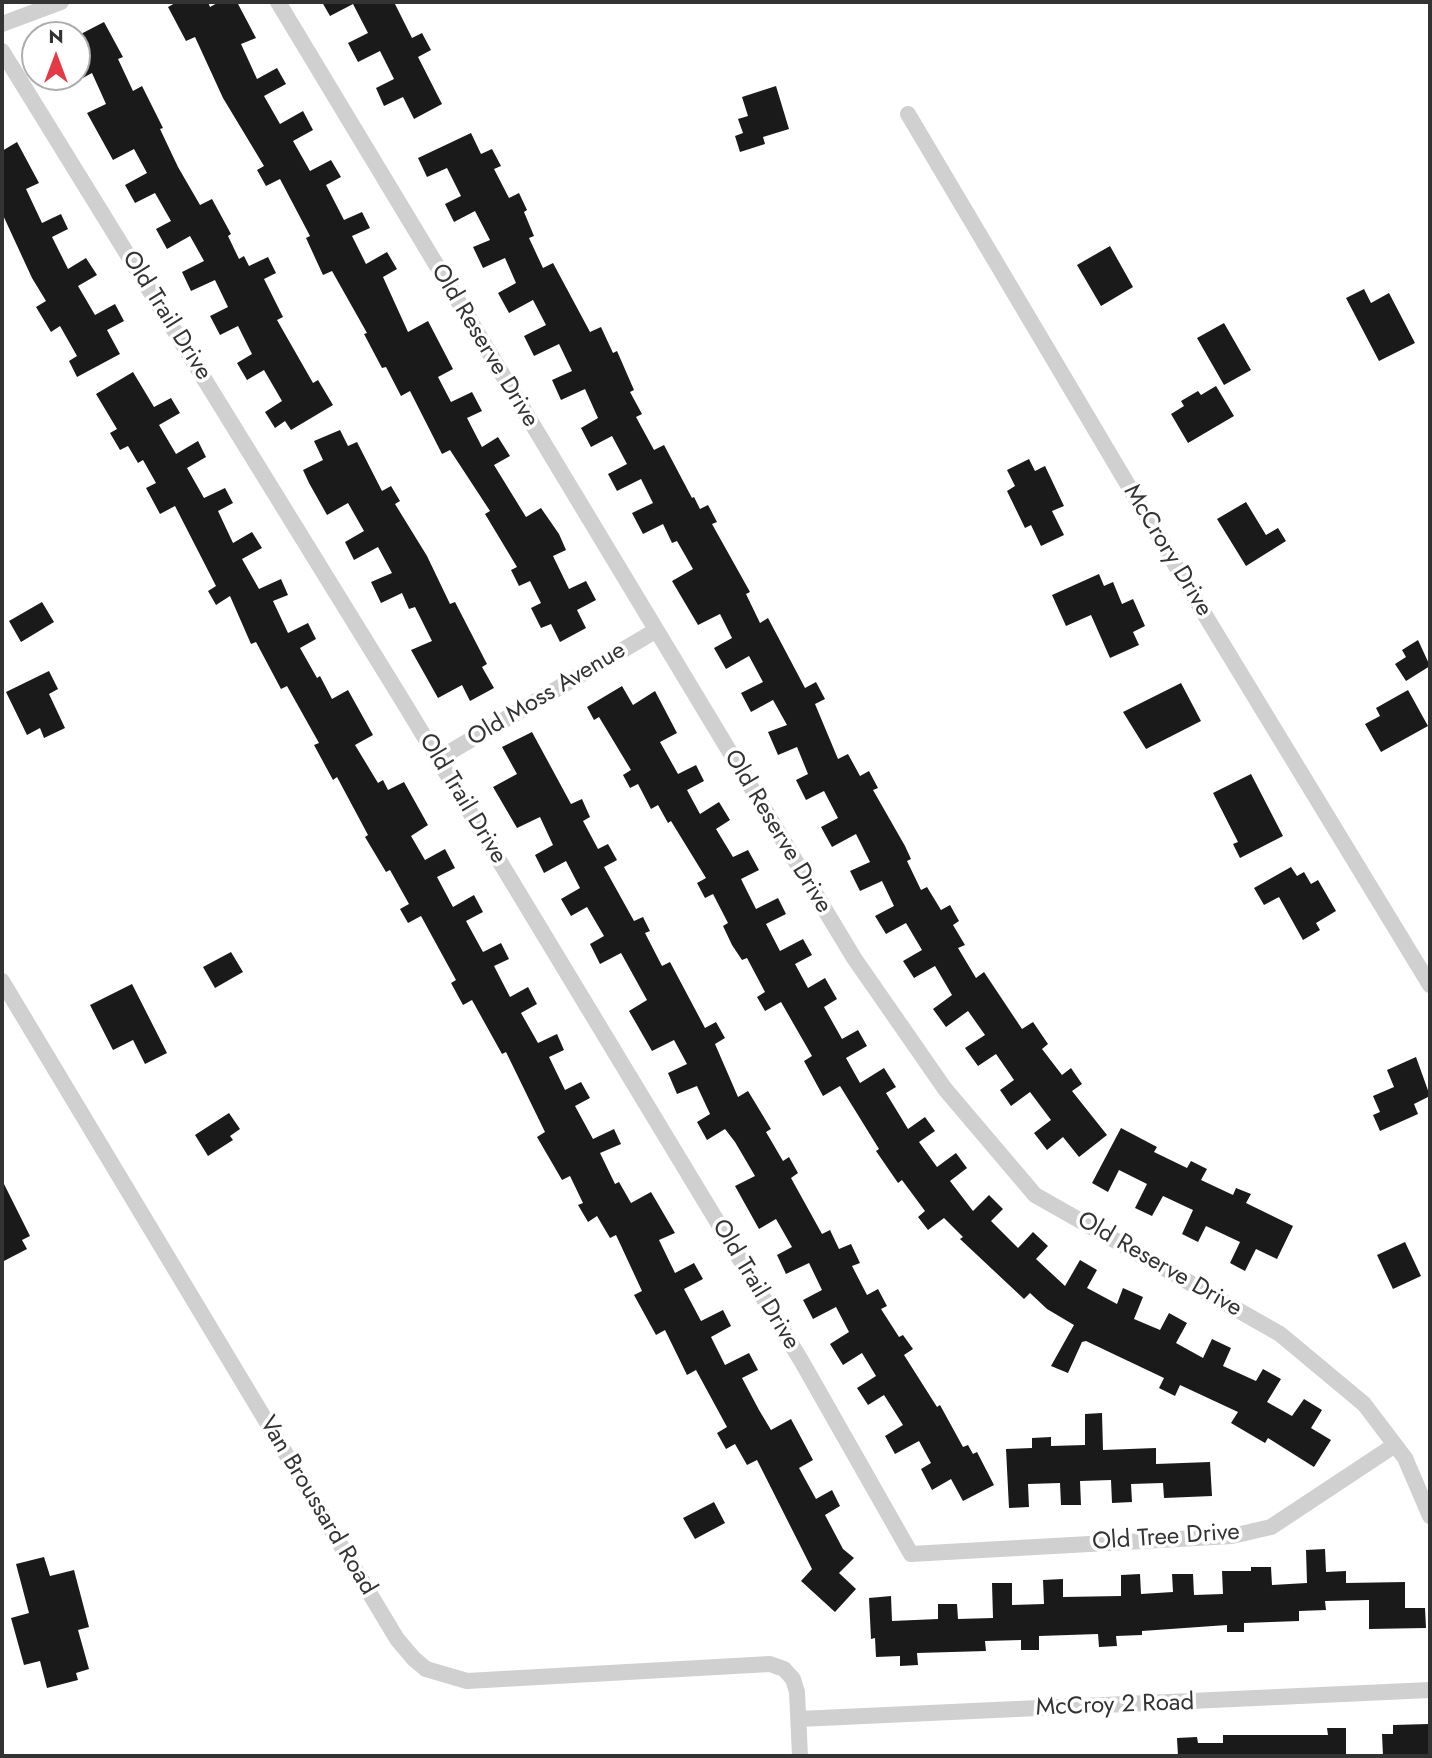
<!DOCTYPE html>
<style>
body{margin:0}
#map{position:relative;width:1432px;height:1758px;overflow:hidden;background:#fff;font-family:Jost,sans-serif}
canvas{display:block}
.frame{position:absolute;inset:0;border:4px solid #333;pointer-events:none}
.north{position:absolute;left:21px;top:21px;width:70px;height:70px;box-sizing:border-box;background:#fff;border:2px solid #adadad;border-radius:50%;rotate:0deg;font-size:19px;font-weight:700;line-height:28px;text-align:center;color:#333}
.north::after{content:'';display:block;margin:auto;width:24px;height:32px;background:#e63946;clip-path:polygon(50% 0,100% 100%,50% 72%,0 100%)}
</style>
<div id="map">
<canvas width="1432" height="1758"></canvas>
<div class="frame"></div>
<div class="north">N</div>
</div>
<script>
const ctx = document.querySelector('canvas').getContext('2d');
ctx.lineJoin = 'round';
function fillPath(path, color) {
  ctx.fillStyle = color;
  ctx.fill(path, 'evenodd');
}
function poly(rows) {
  const path = new Path2D();
  for (const r of rows) {
    path.moveTo(r[0], r[1]);
    for (let i = 2; i < r.length; i += 2) path.lineTo(r[i], r[i + 1]);
  }
  return path;
}
function stroke(path, color, width, dash) {
  ctx.strokeStyle = color;
  ctx.lineWidth = width;
  ctx.lineCap = dash ? 'butt' : 'round';
  ctx.setLineDash(dash || []);
  ctx.stroke(path);
}
function drawText(font, color, halo, rows, align = 'center') {
  ctx.font = font + ' Jost,sans-serif';
  ctx.lineWidth = 7;
  ctx.setLineDash([]);
  ctx.textBaseline = 'middle';
  ctx.strokeStyle = halo;
  ctx.fillStyle = color;
  for (const [text, x, y, turn = 0] of rows) {
    ctx.save();
    ctx.translate(x, y);
    ctx.rotate((+turn || 0) * Math.PI / 180);
    ctx.textAlign = isNaN(turn) ? turn : align;
    if (halo) ctx.strokeText(text, 0, 0);
    ctx.fillText(text, 0, 0);
    ctx.restore();
  }
}
const building = poly([
 [177,2,208,2,210,7,219,2,237,2,256,38,241,44,257,79,277,68,286,84,264,96,280,124,303,111,313,130,293,141,310,171,331,160,341,177,326,185,344,220,362,212,370,228,352,236,366,264,387,252,397,269,383,277,408,332,428,321,453,369,438,377,451,402,472,392,482,411,467,418,482,447,498,437,510,456,494,465,526,517,541,508,559,534,566,550,553,556,569,589,586,581,596,600,577,610,586,628,560,642,551,624,541,628,531,608,541,603,530,581,519,586,511,570,517,567,485,514,490,511,450,450,442,454,410,391,401,396,386,367,382,368,364,334,367,333,332,271,323,275,306,238,310,236,280,179,266,186,257,170,264,166,223,98,195,37,186,41,168,7],
 [322,2,394,2,412,38,422,33,431,50,418,57,442,104,414,119,403,97,384,106,376,88,394,79,380,51,358,62,348,43,368,33,353,4,330,16],
 [104,22,123,57,118,59,133,91,142,86,163,128,160,129,178,167,200,205,212,199,231,234,228,236,239,259,244,256,249,266,268,257,276,273,264,279,283,317,277,320,313,383,318,380,333,405,291,430,285,421,275,428,265,412,282,401,264,370,247,380,237,363,252,354,238,326,220,335,210,316,228,307,215,280,191,291,182,272,204,261,190,236,167,249,156,229,171,221,155,193,135,203,125,185,147,173,134,149,113,160,87,113,106,104,92,73,77,81,77,36],
 [776,86,789,129,763,137,765,144,740,152,735,136,743,133,738,119,748,116,742,97],
 [471,133,481,154,492,149,501,166,494,169,509,198,519,193,527,210,524,212,534,236,529,238,543,268,553,263,590,332,601,327,613,353,617,351,634,390,630,392,642,414,636,417,654,450,664,445,692,498,694,497,700,509,708,505,717,522,712,524,750,592,746,594,760,623,768,618,805,688,816,682,825,699,815,704,838,759,848,754,860,776,869,771,878,788,873,790,905,846,911,859,907,861,921,890,927,887,941,910,950,905,959,921,953,925,965,945,958,948,976,978,984,972,1022,1029,1033,1022,1048,1044,1042,1049,1062,1075,1071,1068,1082,1084,1072,1091,1107,1135,1079,1157,1063,1137,1047,1150,1034,1133,1051,1120,1030,1092,1011,1106,1000,1090,1014,1080,996,1054,978,1066,965,1048,985,1035,968,1011,946,1027,933,1009,952,995,935,966,914,978,903,961,922,950,906,923,886,934,875,916,894,906,882,881,860,891,850,871,870,862,856,834,832,847,821,827,838,818,824,791,806,800,796,780,808,774,797,747,778,755,768,732,787,725,773,700,751,712,741,693,763,682,749,656,726,669,714,648,732,638,720,614,698,625,672,581,693,569,677,541,672,543,663,524,643,534,632,513,653,503,641,479,617,491,608,474,627,464,612,436,591,447,581,428,598,418,585,389,561,400,552,380,572,371,559,344,534,356,524,336,546,325,533,300,509,313,498,293,516,283,505,258,483,268,473,247,490,240,475,211,454,222,445,204,461,196,447,168,427,177,418,158],
 [17,142,39,183,26,189,42,223,61,214,68,229,52,237,68,269,86,258,97,275,78,286,95,315,115,304,124,321,107,330,120,354,77,377,69,361,77,356,60,326,51,332,36,307,46,301,32,278,2,213,2,151],
 [1110,246,1133,287,1101,306,1077,265],
 [1364,289,1371,303,1389,293,1415,343,1379,361,1346,298],
 [1224,323,1251,370,1224,385,1197,338],
 [133,372,154,407,171,398,180,413,159,425,176,454,198,441,206,457,187,468,204,498,225,488,233,503,218,511,233,543,252,532,262,548,242,559,259,589,281,579,288,595,273,601,288,633,308,623,316,639,300,648,317,678,320,676,332,699,348,690,373,735,355,745,378,783,383,780,388,790,404,782,428,825,411,836,425,860,445,849,455,868,437,877,453,907,474,895,483,912,466,921,483,952,501,943,509,959,494,966,510,997,528,987,537,1004,521,1013,538,1043,557,1034,564,1050,549,1057,565,1090,581,1082,590,1098,575,1106,593,1139,614,1129,621,1144,600,1153,615,1184,619,1182,631,1203,651,1192,675,1233,659,1240,675,1273,694,1263,703,1279,684,1289,701,1321,723,1310,731,1326,711,1337,725,1365,749,1353,758,1370,742,1378,759,1410,771,1430,791,1419,813,1460,799,1468,816,1499,832,1490,840,1506,825,1515,843,1549,854,1558,839,1573,856,1589,835,1612,801,1581,812,1569,757,1460,747,1465,735,1444,726,1449,717,1433,727,1427,696,1370,687,1375,665,1330,656,1335,634,1295,642,1291,616,1235,610,1238,597,1216,588,1222,578,1205,583,1203,570,1176,562,1180,537,1137,545,1132,506,1052,502,1054,472,1000,463,1005,451,983,456,980,421,916,408,923,400,909,409,904,390,870,386,872,365,837,368,835,337,777,333,780,314,745,319,743,287,686,281,689,256,642,251,644,230,596,216,605,208,591,216,586,175,506,160,514,146,488,156,483,143,460,138,463,128,446,120,450,110,433,117,429,96,394],
 [1216,386,1234,416,1188,443,1171,414,1184,406,1181,401,1198,391,1201,395],
 [340,430,348,446,357,442,382,491,391,486,400,501,395,504,427,556,450,604,455,602,487,664,482,667,494,688,470,701,462,685,438,698,411,650,432,641,415,607,409,609,402,593,381,603,371,582,392,573,378,547,354,560,345,542,364,531,348,503,327,515,309,483,303,470,323,460,314,441],
 [1029,459,1035,471,1045,466,1064,506,1052,511,1064,535,1041,546,1031,525,1025,528,1007,491,1015,486,1007,470],
 [1246,502,1266,535,1278,528,1286,541,1246,566,1217,519],
 [1099,574,1104,586,1113,582,1122,604,1133,599,1145,626,1133,632,1139,645,1110,658,1091,615,1066,626,1052,595],
 [42,602,54,622,21,642,9,621],
 [1418,640,1430,666,1406,681,1395,664,1406,657,1402,650],
 [49,671,58,689,49,694,65,728,44,738,40,728,27,735,6,692],
 [1181,683,1201,721,1146,749,1123,712],
 [622,686,633,705,655,691,677,733,660,742,678,774,696,765,704,781,687,790,700,814,719,802,730,820,716,829,733,857,748,850,759,870,741,879,756,909,778,898,786,914,766,924,780,951,803,939,812,955,795,964,808,988,825,978,837,999,824,1007,842,1039,858,1030,867,1046,846,1058,860,1083,884,1068,896,1087,886,1093,908,1129,925,1117,935,1131,919,1142,937,1167,956,1153,967,1168,950,1181,973,1211,989,1195,1003,1209,991,1221,1018,1248,1033,1232,1048,1246,1036,1259,1065,1286,1080,1260,1097,1270,1087,1288,1117,1304,1123,1288,1143,1297,1134,1319,1160,1330,1169,1313,1187,1323,1176,1343,1203,1358,1212,1339,1231,1348,1223,1366,1256,1381,1263,1369,1281,1379,1267,1402,1292,1416,1304,1399,1322,1410,1311,1428,1331,1440,1314,1467,1268,1438,1265,1443,1231,1423,1238,1412,1180,1385,1175,1396,1159,1388,1164,1378,1086,1341,1082,1342,1068,1373,1051,1366,1074,1325,1047,1309,1030,1293,1024,1299,960,1239,963,1237,944,1218,928,1230,918,1217,925,1211,902,1180,898,1183,876,1151,879,1149,840,1086,823,1096,804,1061,812,1056,781,1002,765,1011,757,997,765,992,747,958,742,960,732,945,723,926,728,923,713,894,705,898,697,883,706,878,671,821,668,823,658,805,651,809,638,784,630,788,623,775,631,770,599,717,594,720,587,707],
 [1408,690,1428,726,1381,752,1365,724,1380,716,1376,708],
 [532,732,571,804,582,799,590,817,583,821,598,849,608,844,617,860,604,867,634,921,643,917,650,931,645,933,662,966,670,962,705,1028,716,1022,725,1038,715,1044,738,1097,748,1091,771,1129,766,1132,783,1161,789,1157,798,1173,791,1178,822,1234,830,1230,839,1249,851,1244,860,1263,852,1266,867,1295,878,1289,887,1306,881,1309,899,1337,903,1335,913,1349,904,1355,937,1407,940,1405,963,1447,968,1445,973,1454,977,1452,994,1485,963,1501,951,1479,932,1490,921,1469,931,1463,919,1441,895,1454,885,1436,903,1425,884,1395,868,1405,857,1388,876,1376,862,1353,843,1365,830,1344,849,1332,836,1307,813,1319,803,1300,822,1290,809,1263,786,1274,777,1255,792,1247,776,1219,759,1229,735,1186,755,1176,735,1142,725,1129,707,1140,697,1122,710,1114,697,1086,677,1094,668,1073,687,1064,674,1040,652,1051,629,1011,647,1000,621,953,600,964,590,944,604,936,587,907,571,916,561,899,580,888,566,861,544,873,535,855,553,845,540,817,517,828,493,787,517,774,502,747],
 [1251,774,1283,836,1240,858,1233,844,1238,842,1213,793],
 [1291,867,1297,876,1304,872,1311,884,1318,880,1336,911,1316,923,1320,930,1303,940,1279,897,1264,905,1254,888],
 [231,952,243,972,215,988,203,967],
 [132,984,167,1053,145,1064,133,1040,113,1050,90,1005],
 [1416,1057,1430,1096,1414,1104,1418,1114,1380,1131,1373,1115,1380,1112,1373,1096,1394,1087,1387,1070],
 [229,1113,240,1129,230,1136,233,1140,208,1156,195,1135],
 [1121,1128,1157,1147,1154,1152,1187,1168,1191,1161,1207,1169,1201,1180,1233,1195,1236,1188,1251,1194,1246,1203,1293,1226,1277,1259,1256,1249,1245,1271,1230,1263,1240,1242,1206,1226,1198,1242,1182,1234,1193,1210,1163,1196,1152,1216,1135,1208,1147,1184,1119,1170,1108,1192,1092,1183],
 [2,1180,30,1236,22,1240,27,1249,2,1262],
 [1405,1242,1421,1276,1393,1289,1377,1255],
 [1102,1413,1103,1450,1156,1448,1156,1464,1210,1462,1212,1496,1164,1498,1163,1483,1131,1484,1132,1502,1112,1503,1111,1480,1080,1481,1081,1505,1061,1505,1060,1483,1028,1484,1029,1507,1009,1508,1006,1449,1032,1448,1032,1438,1051,1437,1051,1446,1085,1445,1085,1414],
 [714,1502,725,1523,695,1539,683,1518],
 [1325,1549,1326,1572,1346,1571,1346,1583,1405,1582,1405,1608,1425,1608,1426,1628,1369,1629,1369,1600,1325,1601,1326,1610,1299,1611,1299,1621,1244,1623,1244,1632,1227,1632,1227,1625,1142,1631,1142,1635,1116,1636,1117,1646,1099,1647,1098,1634,1039,1636,1039,1650,1021,1650,1021,1640,985,1641,986,1651,917,1653,918,1665,900,1666,900,1656,876,1657,875,1638,871,1639,869,1598,891,1596,892,1621,938,1619,938,1604,957,1604,958,1619,993,1618,992,1583,1012,1583,1012,1605,1044,1604,1043,1580,1063,1579,1063,1597,1121,1596,1121,1575,1140,1574,1141,1594,1173,1592,1172,1574,1193,1574,1194,1595,1223,1594,1222,1571,1251,1571,1251,1567,1271,1567,1272,1585,1307,1583,1306,1550],
 [44,1557,50,1576,74,1570,89,1627,78,1630,89,1669,76,1673,78,1680,47,1688,40,1661,24,1665,11,1618,29,1613,16,1564],
 [1429,1724,1430,1756,1383,1756,1382,1734,1393,1734,1393,1725],
 [1327,1728,1346,1728,1346,1756,1178,1756,1177,1738,1197,1737,1198,1743,1223,1743,1223,1735,1328,1735]
]);
const street = poly([
 [278,2,854,958,945,1089,1035,1195,1280,1334,1364,1404,1405,1458,1430,1516],
 [2,24,61,2],
 [2,51,404,703,802,1362,911,1554,1232,1536,1271,1527,1395,1445],
 [908,114,1208,620,1430,985],
 [438,759,655,631],
 [2,981,397,1639,414,1659,426,1669,467,1681,770,1664,784,1669,793,1679,797,1692,800,1756],
 [799,1719,1430,1690]
]);
const streetNames = [
 ["Old Trail Drive",166,316,58],
 ["Old Reserve Drive",484,346,59],
 ["McCrory Drive",1167,551,59],
 ["Old Moss Avenue",547,695,-31],
 ["Old Trail Drive",462,799,59],
 ["Old Reserve Drive",777,832,59],
 ["Old Reserve Drive",1159,1265,30],
 ["Old Trail Drive",755,1285,59],
 ["Van Broussard Road",317,1506,59],
 ["Old Tree Drive",1166,1538,-4],
 ["McCroy 2 Road",1115,1706,-2]
];
fillPath(building, '#1a1a1a');
stroke(street, '#d0d0d0', 16);
drawText('24px', '#333', '#fff', streetNames);
</script>
